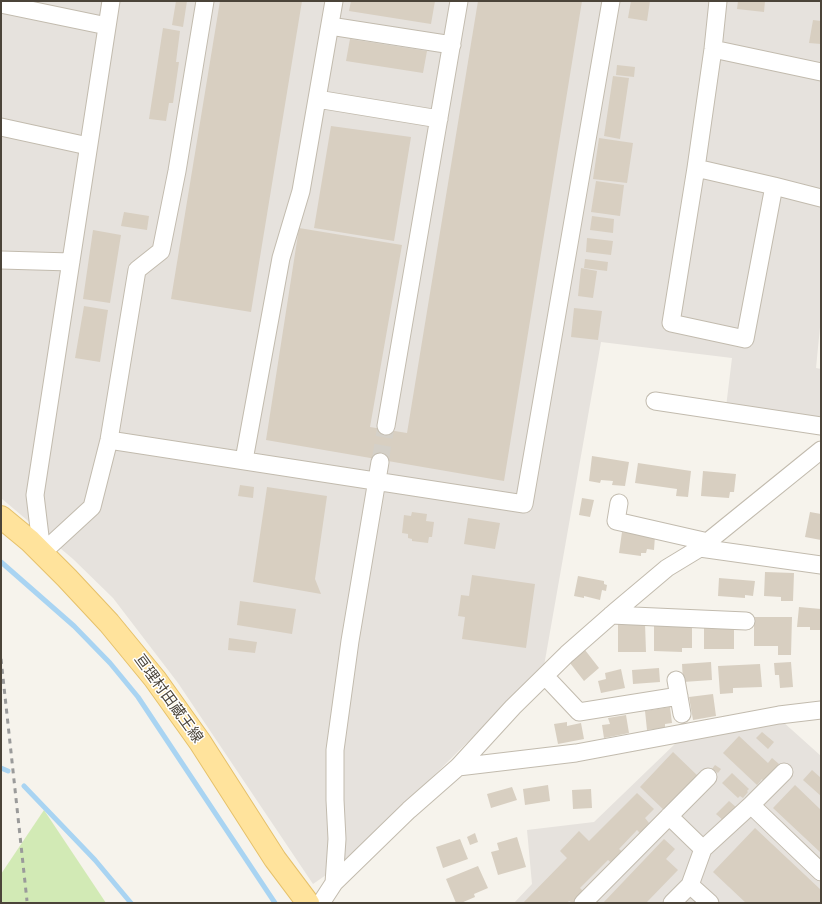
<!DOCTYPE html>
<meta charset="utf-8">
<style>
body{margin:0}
#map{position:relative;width:822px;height:904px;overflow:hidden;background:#f6f3ec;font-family:Signika,sans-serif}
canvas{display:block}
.frame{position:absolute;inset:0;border:2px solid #4b4439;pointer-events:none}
</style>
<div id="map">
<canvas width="822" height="904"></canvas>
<div class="frame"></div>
</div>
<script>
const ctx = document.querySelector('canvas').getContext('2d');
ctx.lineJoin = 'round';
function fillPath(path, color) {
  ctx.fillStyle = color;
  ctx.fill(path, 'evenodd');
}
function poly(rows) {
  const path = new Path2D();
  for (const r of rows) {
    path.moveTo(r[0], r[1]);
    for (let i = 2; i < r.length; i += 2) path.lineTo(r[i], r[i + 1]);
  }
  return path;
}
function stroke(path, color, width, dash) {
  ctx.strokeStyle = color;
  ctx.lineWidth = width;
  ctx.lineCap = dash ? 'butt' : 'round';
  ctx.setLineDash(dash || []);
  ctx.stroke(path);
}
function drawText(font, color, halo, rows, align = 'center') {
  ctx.font = font + ' Signika,"Noto Sans JP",sans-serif';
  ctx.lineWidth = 3;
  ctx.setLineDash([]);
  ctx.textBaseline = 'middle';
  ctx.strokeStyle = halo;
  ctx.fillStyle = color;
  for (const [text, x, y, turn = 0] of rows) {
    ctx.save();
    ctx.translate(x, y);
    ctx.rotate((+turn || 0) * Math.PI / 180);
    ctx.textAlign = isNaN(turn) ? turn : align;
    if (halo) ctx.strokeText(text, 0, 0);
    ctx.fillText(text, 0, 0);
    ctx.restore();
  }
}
const industrial = poly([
 [1,1,821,1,821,317,816,368,821,369,821,420,726,407,732,358,601,342,544,666,352,857,313,884,178,683,113,598,73,559,1,498],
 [782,721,821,756,821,903,514,903,532,884,527,830,594,822,677,742]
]);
const green = poly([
 [44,810,106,903,1,903,1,874]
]);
const stream = poly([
 [1,562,74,626,110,663,138,697,275,903],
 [1,768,8,771],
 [24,786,95,860,131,903]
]);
const building = poly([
 [176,1,187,1,183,27,172,25],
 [220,1,302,1,251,312,171,299],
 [351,1,435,1,431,24,349,11],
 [478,1,582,1,504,481,266,440,299,228,402,245,370,427,407,433],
 [631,1,650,1,647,21,628,18],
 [738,1,765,1,764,12,737,9],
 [813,20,821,21,821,44,809,43],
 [163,28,180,31,176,62,179,62,173,103,169,103,166,121,149,119],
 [350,39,427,51,423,73,346,61],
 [617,65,635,67,634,77,616,75],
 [613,76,629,78,620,139,604,136],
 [331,126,411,137,394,241,314,228],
 [599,138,633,143,627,183,593,179],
 [596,181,624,185,620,216,591,212],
 [124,212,149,216,147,230,121,226],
 [592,216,614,219,613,233,590,230],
 [93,230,121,235,110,303,83,299],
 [587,238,613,241,611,255,586,252],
 [585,259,608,262,607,271,584,268],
 [581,268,597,271,593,298,578,296],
 [84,306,108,310,100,362,75,358],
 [574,308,602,311,598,340,571,337],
 [592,456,629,462,625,486,612,485,613,481,601,480,600,483,589,481],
 [638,463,691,471,688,497,676,496,677,489,635,483],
 [703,471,736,474,734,492,730,492,729,498,701,496],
 [240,485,254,487,253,498,238,496],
 [267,487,327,496,315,579,321,594,253,582],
 [582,498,594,500,590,517,579,515],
 [412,512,427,514,426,521,434,522,432,537,429,537,428,543,412,541,412,539,408,538,408,534,402,533,404,515,411,516],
 [810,512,821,514,821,540,805,537],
 [468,518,500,523,495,549,464,544],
 [622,532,655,536,654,550,647,549,646,553,641,553,641,556,619,553],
 [765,572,794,573,793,601,781,601,781,597,764,596],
 [472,575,535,584,526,648,462,639,465,617,458,616,461,595,469,596],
 [578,576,604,581,604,584,607,585,606,591,602,590,600,600,584,596,584,598,574,596],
 [719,578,755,581,753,596,745,595,745,598,718,596],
 [240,601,296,609,292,634,237,625],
 [799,607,821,609,821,630,810,630,810,627,797,627],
 [754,617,792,617,791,655,778,655,778,646,754,646],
 [618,623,645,623,646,652,618,652],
 [654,625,692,625,692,648,682,648,682,652,654,651],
 [704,625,734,625,734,649,704,649],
 [229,638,257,642,255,653,228,650],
 [585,650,599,668,584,681,570,663],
 [711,662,712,680,683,682,682,664],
 [791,662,793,687,780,688,779,675,775,675,774,663],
 [760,664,762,687,733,688,733,693,720,694,718,666],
 [659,668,660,682,633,684,632,670],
 [621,669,625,688,601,693,598,681,606,679,605,673],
 [713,694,716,716,693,720,689,697],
 [670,707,672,723,665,724,665,728,647,730,645,711],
 [626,715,629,733,604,738,602,725,610,724,608,718],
 [567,722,567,726,581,723,584,739,558,744,554,724],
 [762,732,774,742,768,749,756,738],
 [739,736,768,763,772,758,779,764,769,774,771,775,764,782,762,779,757,785,723,753],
 [673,752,699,777,667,813,640,787],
 [715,765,721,769,718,773,712,769],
 [812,770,821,778,821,796,803,780],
 [732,773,749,789,747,791,748,792,743,798,740,796,738,798,722,783],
 [548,785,550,801,525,805,523,789],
 [795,785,821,810,821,853,773,808],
 [512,787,517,800,491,808,487,794],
 [591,789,592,808,573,809,572,790],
 [637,793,654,809,645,818,649,823,640,833,637,830,619,849,624,853,613,864,608,860,580,888,584,892,573,903,569,901,567,903,523,903,567,858,560,851,579,831,589,841],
 [729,801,737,808,724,821,716,814],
 [755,828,821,890,821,903,746,903,713,872],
 [475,833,478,842,470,845,467,837],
 [517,837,526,867,498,875,491,852,499,850,497,843],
 [460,839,468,859,443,868,436,847],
 [664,839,675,849,666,859,678,870,646,903,603,903],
 [478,866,488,888,474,894,475,897,461,903,456,903,446,879]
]);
const minorTunnel = poly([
 [380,462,386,426]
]);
const minor = poly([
 [718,1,713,49,696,168,671,323,745,339,774,186,821,198],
 [1,4,107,26],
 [330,26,452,45],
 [713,49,821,72],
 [317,99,439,119],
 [1,127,88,146],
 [696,168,774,186],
 [1,260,71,262],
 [655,401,821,426],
 [386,426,459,1],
 [109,440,524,504,611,1],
 [244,460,281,258,301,191,334,1],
 [619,503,616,521,708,542],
 [700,548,821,565],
 [42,553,92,507,109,440,137,270,161,251,177,171,205,1],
 [42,553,35,495,111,1],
 [611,615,746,621],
 [545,676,579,712,679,696],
 [676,680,682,714],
 [458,767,576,753,779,715,821,710],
 [751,805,821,872],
 [669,816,703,849,690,885],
 [703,849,751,805,784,772],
 [334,883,337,839,335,800,335,750,350,641,380,462],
 [321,903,334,883,409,810,458,767,513,707,567,654,616,611,667,568,700,548,821,450],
 [583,903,708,777],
 [672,903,690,885,710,903]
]);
const major = poly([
 [1,517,30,541,67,578,109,623,155,679,200,742,275,859,308,903]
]);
const rail = poly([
 [1,659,27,901]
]);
const streetNames = [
 ["亘理村田蔵王線",168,699,54]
];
fillPath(industrial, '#e6e2dd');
fillPath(green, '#d2eab5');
stroke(stream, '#a9d4f2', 5);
fillPath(building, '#d8cfc1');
stroke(minorTunnel, '#d4d0c8', 17, [17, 8]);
stroke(minor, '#c2bbae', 19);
stroke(major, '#e6c16a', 24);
stroke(minor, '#fff', 17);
stroke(major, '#ffe39c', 22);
stroke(rail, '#9a9a9a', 3, [5, 5]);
drawText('15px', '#4b4439', '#fff', streetNames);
</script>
